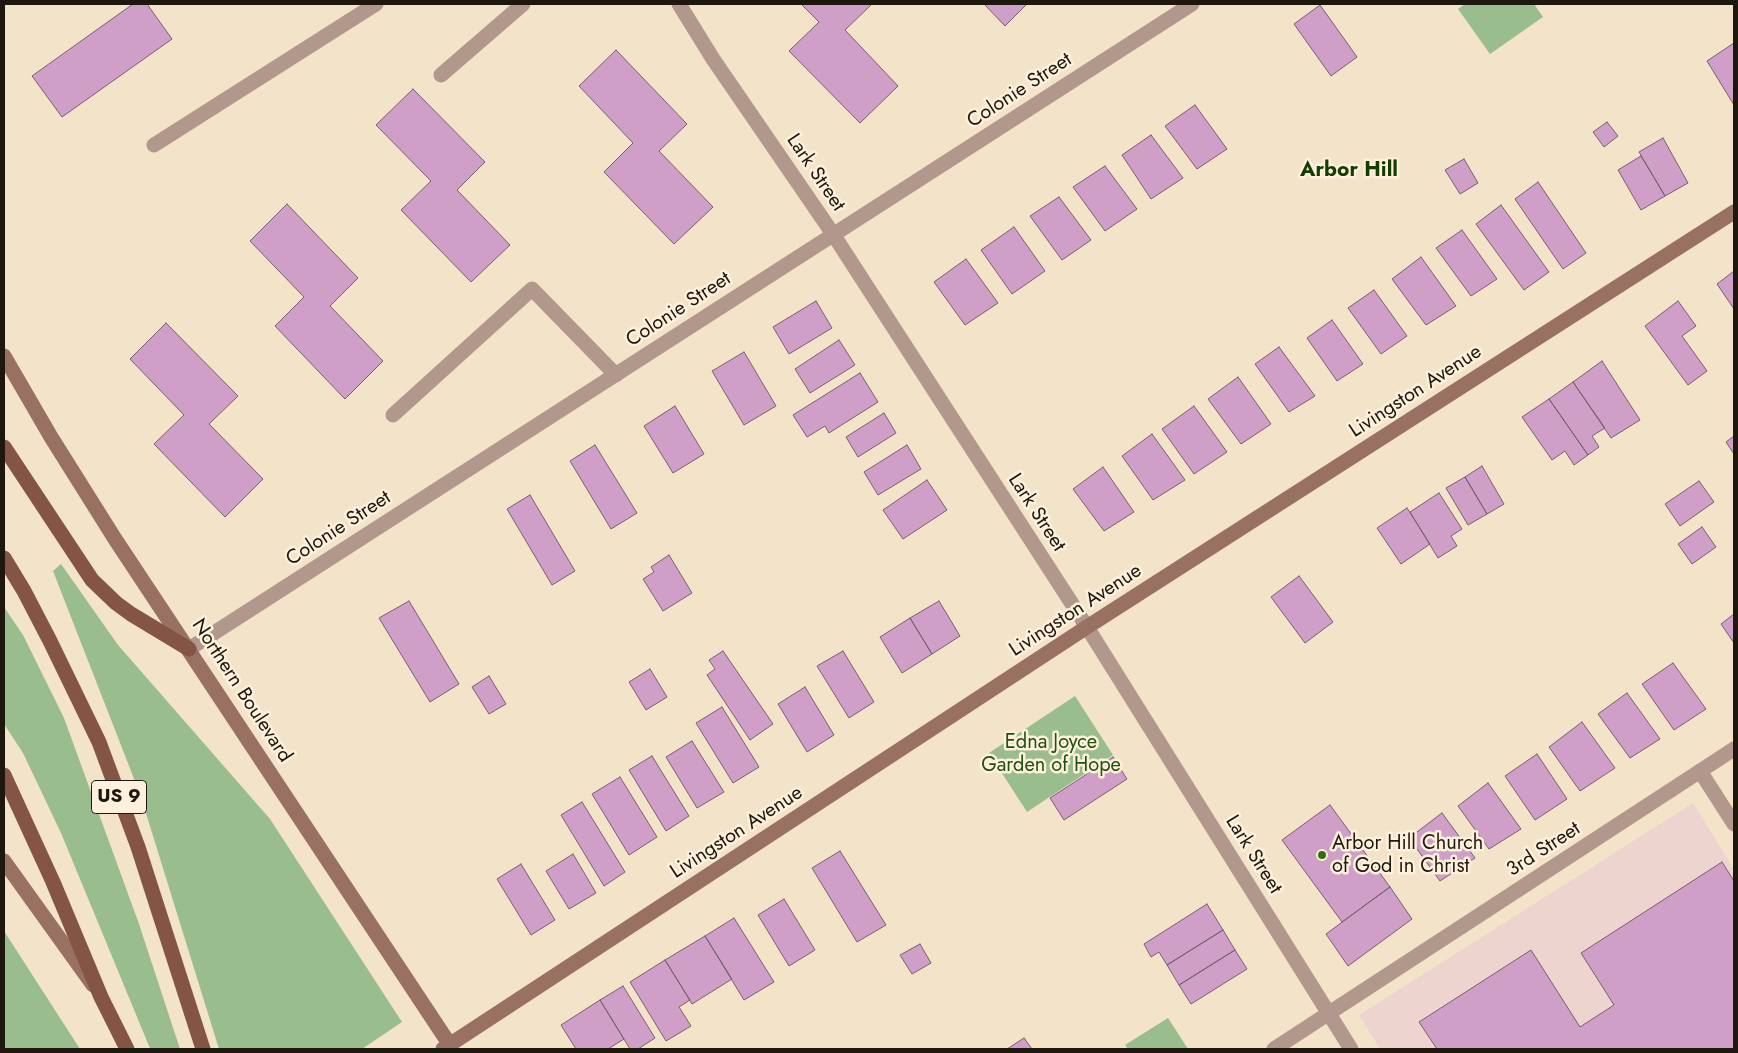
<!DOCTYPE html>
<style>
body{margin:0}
#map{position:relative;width:1738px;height:1053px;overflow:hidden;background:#f3e3c9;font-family:Jost,sans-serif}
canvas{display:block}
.frame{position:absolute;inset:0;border:5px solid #1d170e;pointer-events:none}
</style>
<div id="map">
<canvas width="1738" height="1053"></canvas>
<div class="frame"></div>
</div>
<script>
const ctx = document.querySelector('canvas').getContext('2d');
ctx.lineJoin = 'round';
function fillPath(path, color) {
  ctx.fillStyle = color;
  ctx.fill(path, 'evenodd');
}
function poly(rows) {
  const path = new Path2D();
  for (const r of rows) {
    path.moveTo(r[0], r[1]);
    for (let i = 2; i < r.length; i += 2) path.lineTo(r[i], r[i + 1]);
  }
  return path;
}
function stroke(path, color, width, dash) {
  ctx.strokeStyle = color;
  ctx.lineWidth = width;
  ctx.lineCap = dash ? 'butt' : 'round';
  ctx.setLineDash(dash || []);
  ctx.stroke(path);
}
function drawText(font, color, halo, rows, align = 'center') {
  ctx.font = font + ' Jost,sans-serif';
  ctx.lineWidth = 5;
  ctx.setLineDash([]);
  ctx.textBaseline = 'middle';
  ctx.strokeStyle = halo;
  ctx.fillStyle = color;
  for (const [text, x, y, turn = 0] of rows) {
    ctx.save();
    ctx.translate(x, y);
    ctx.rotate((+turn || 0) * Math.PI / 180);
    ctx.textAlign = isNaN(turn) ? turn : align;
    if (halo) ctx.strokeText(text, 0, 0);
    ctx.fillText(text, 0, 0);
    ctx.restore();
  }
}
const education = poly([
 [1693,803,1734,869,1734,1049,1380,1049,1359,1015]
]);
const green = poly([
 [1465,4,1534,4,1543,17,1490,54,1458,9],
 [61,564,118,645,270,819,402,1022,362,1049,219,1049,140,794,53,571],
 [4,607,23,635,64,718,139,924,180,1049,151,1049,149,1046,61,833,23,753,4,724],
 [1075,696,1113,755,1027,812,989,753],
 [4,931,80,1049,4,1049],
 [1168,1018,1188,1049,1128,1049,1125,1045]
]);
const building = poly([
 [133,4,147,4,172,39,62,117,32,76,133,4],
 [801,4,872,4,845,30,898,86,860,123,789,51,819,22,801,4],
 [984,4,1027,4,1005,26,984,4],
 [1320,5,1357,57,1331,76,1294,24,1320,5],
 [1734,43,1734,105,1707,61,1734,43],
 [616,50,687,124,659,151,713,207,674,244,604,172,633,143,579,86,616,50],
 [413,89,485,162,457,190,510,245,471,282,401,210,431,181,376,125,413,89],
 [1195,105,1227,149,1197,169,1165,126,1195,105],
 [1607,122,1618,136,1604,147,1593,132,1607,122],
 [1151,135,1183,178,1151,199,1122,155,1151,135],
 [1663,138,1688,183,1665,196,1639,152,1663,138],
 [1641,156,1665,196,1641,210,1618,170,1641,156],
 [1464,159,1478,183,1460,194,1445,170,1464,159],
 [1105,166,1137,209,1105,231,1073,187,1105,166],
 [1538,182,1586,253,1563,269,1515,199,1538,182],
 [1059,197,1091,240,1062,260,1030,216,1059,197],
 [287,204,358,278,330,306,383,361,345,399,275,326,304,297,250,241,287,204],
 [1501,205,1549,272,1524,290,1476,224,1501,205],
 [1014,227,1045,271,1012,294,981,250,1014,227],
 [1462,230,1497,279,1471,296,1436,248,1462,230],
 [1421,257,1456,306,1426,325,1392,279,1421,257],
 [966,259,998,303,965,325,934,282,966,259],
 [1734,271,1734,309,1717,284,1734,271],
 [1374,290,1407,336,1381,354,1348,308,1374,290],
 [816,301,832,328,789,354,773,327,816,301],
 [1678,301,1696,326,1682,336,1707,371,1688,385,1645,326,1678,301],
 [1332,320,1363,364,1337,381,1307,338,1332,320],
 [166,323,238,396,209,424,263,479,225,517,154,444,184,415,130,359,166,323],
 [839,340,855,365,810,393,795,369,839,340],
 [1279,347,1315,396,1289,412,1255,364,1279,347],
 [744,352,776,406,744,425,712,371,744,352],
 [1602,361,1640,420,1611,438,1573,382,1602,361],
 [860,373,878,402,829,433,825,426,807,437,793,415,860,373],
 [1238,377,1271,424,1241,444,1208,399,1238,377],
 [1573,382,1605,428,1592,436,1599,447,1588,455,1549,399,1573,382],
 [1549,399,1588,455,1574,465,1565,451,1552,460,1522,417,1549,399],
 [675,406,704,454,673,473,644,426,675,406],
 [1194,406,1227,452,1194,474,1162,429,1194,406],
 [884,413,896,433,858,457,846,437,884,413],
 [1152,434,1185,480,1153,500,1122,456,1152,434],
 [1734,436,1734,454,1726,442,1734,436],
 [595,445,637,513,611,529,570,461,595,445],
 [907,445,921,469,878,495,864,472,907,445],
 [1482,466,1504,504,1487,514,1465,477,1482,466],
 [1103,467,1134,512,1104,531,1073,489,1103,467],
 [1465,477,1487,514,1468,525,1446,488,1465,477],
 [927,480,947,510,903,539,883,510,927,480],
 [1699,481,1714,502,1680,526,1665,504,1699,481],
 [1439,493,1462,529,1451,536,1457,546,1438,558,1410,512,1439,493],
 [530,495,575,571,552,585,507,509,530,495],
 [1407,508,1430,544,1401,564,1377,528,1407,508],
 [1702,527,1716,547,1692,564,1678,544,1702,527],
 [669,555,692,593,663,611,643,579,654,572,651,567,669,555],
 [1299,576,1333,622,1305,643,1271,597,1299,576],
 [409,601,459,684,430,702,379,618,409,601],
 [939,601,960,636,932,654,910,618,939,601],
 [1734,614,1734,643,1721,624,1734,614],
 [910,618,932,654,902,673,880,637,910,618],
 [723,651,773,724,750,740,707,675,715,669,709,660,723,651],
 [843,651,874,702,849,718,817,666,843,651],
 [1673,663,1706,709,1674,730,1642,684,1673,663],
 [650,669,667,697,646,710,629,682,650,669],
 [489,676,506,704,489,714,472,687,489,676],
 [805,687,834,735,807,752,778,704,805,687],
 [1627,693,1660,739,1630,758,1598,714,1627,693],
 [722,707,759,767,733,783,696,723,722,707],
 [1582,722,1615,768,1580,791,1549,747,1582,722],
 [692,741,724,792,697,808,666,757,692,741],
 [1537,754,1567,799,1535,820,1505,776,1537,754],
 [652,756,689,816,666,831,629,770,652,756],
 [1113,757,1127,779,1064,820,1050,798,1113,757],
 [620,777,657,837,629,855,592,794,620,777],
 [1488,783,1521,829,1489,849,1458,806,1488,783],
 [582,802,625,872,604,886,561,815,582,802],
 [1330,805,1390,887,1342,922,1282,840,1330,805],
 [1442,813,1475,858,1440,881,1409,838,1442,813],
 [840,851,886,925,857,942,812,868,840,851],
 [573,854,596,893,569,909,546,871,573,854],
 [1722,862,1734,881,1734,1049,1437,1049,1419,1022,1531,950,1580,1027,1614,1005,1581,953,1722,862],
 [521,864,555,920,531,935,497,879,521,864],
 [1390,887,1412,919,1348,966,1326,934,1390,887],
 [784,899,815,950,789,966,758,915,784,899],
 [1207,904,1223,930,1167,965,1159,952,1151,957,1144,944,1207,904],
 [734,918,774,982,744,1000,705,936,734,918],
 [1223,930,1235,950,1179,985,1167,965,1223,930],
 [705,936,732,979,692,1004,665,960,705,936],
 [920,944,931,963,912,974,900,955,920,944],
 [1235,950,1247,969,1191,1004,1179,985,1235,950],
 [665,960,690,1000,679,1007,691,1026,666,1041,630,982,665,960],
 [623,986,655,1038,638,1049,630,1049,600,1000,623,986],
 [600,1000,624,1039,608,1049,576,1049,561,1025,600,1000],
 [1024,1038,1032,1049,1007,1049,1024,1038]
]);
const lane = poly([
 [441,75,523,4],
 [154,145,376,4],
 [393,415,532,289,616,375],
 [1700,771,1734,824]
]);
const street = poly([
 [679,4,713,59,833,234,1087,627,1351,1049],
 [189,649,1192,4],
 [1274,1049,1734,749]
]);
const secondary = poly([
 [4,356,51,437,115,539,450,1045],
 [4,861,93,985],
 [443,1049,1087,627,1734,212]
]);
const primary = poly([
 [4,447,92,580,116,603,131,614,189,649],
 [4,558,24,591,50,641,99,742,138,847,203,1049],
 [4,775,53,882,101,997,127,1049]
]);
const markers = [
 [1322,855,5,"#30720c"]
];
const shields = [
 [119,797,55]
];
const shieldNames = [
 ["US 9",119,797]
];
const streetNames = [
 ["Colonie Street",1020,91,-33],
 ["Lark Street",815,173,56],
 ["Colonie Street",679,310,-33],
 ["Livingston Avenue",1416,392,-33],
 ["Lark Street",1036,513,57],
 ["Colonie Street",339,529,-33],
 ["Livingston Avenue",1076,611,-33],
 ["Northern Boulevard",241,691,57],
 ["Livingston Avenue",737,833,-33],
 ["3rd Street",1544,850,-33],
 ["Lark Street",1253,855,58]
];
const parkNames = [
 ["Edna Joyce",1051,743],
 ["Garden of Hope",1051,766]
];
const poiNames = [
 ["Arbor Hill Church",1332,844],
 ["of God in Christ",1332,867]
];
const neighbourhoodNames = [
 ["Arbor Hill",1349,171]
];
fillPath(education, '#eed4ce');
fillPath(green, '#9abd8e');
fillPath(building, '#d09fc7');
stroke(building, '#755f71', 1);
stroke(lane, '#b2978d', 15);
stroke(street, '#b2978d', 15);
stroke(secondary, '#987163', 15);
stroke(primary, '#845545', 15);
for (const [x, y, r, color] of markers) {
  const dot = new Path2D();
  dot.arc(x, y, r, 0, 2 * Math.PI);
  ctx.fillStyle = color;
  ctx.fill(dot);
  stroke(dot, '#fdf0dc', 2);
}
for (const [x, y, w] of shields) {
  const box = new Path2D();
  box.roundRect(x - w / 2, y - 16.5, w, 33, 4);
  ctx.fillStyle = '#fdf0dc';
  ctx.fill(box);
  stroke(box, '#1d170e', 1);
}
drawText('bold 19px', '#1d170e', null, shieldNames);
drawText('20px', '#1d170e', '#fdf0dc', streetNames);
drawText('20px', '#21510c', '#fdf0dc', parkNames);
drawText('20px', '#1d170e', '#fdf0dc', poiNames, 'left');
drawText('bold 21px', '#143e00', '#fdf0dc', neighbourhoodNames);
</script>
